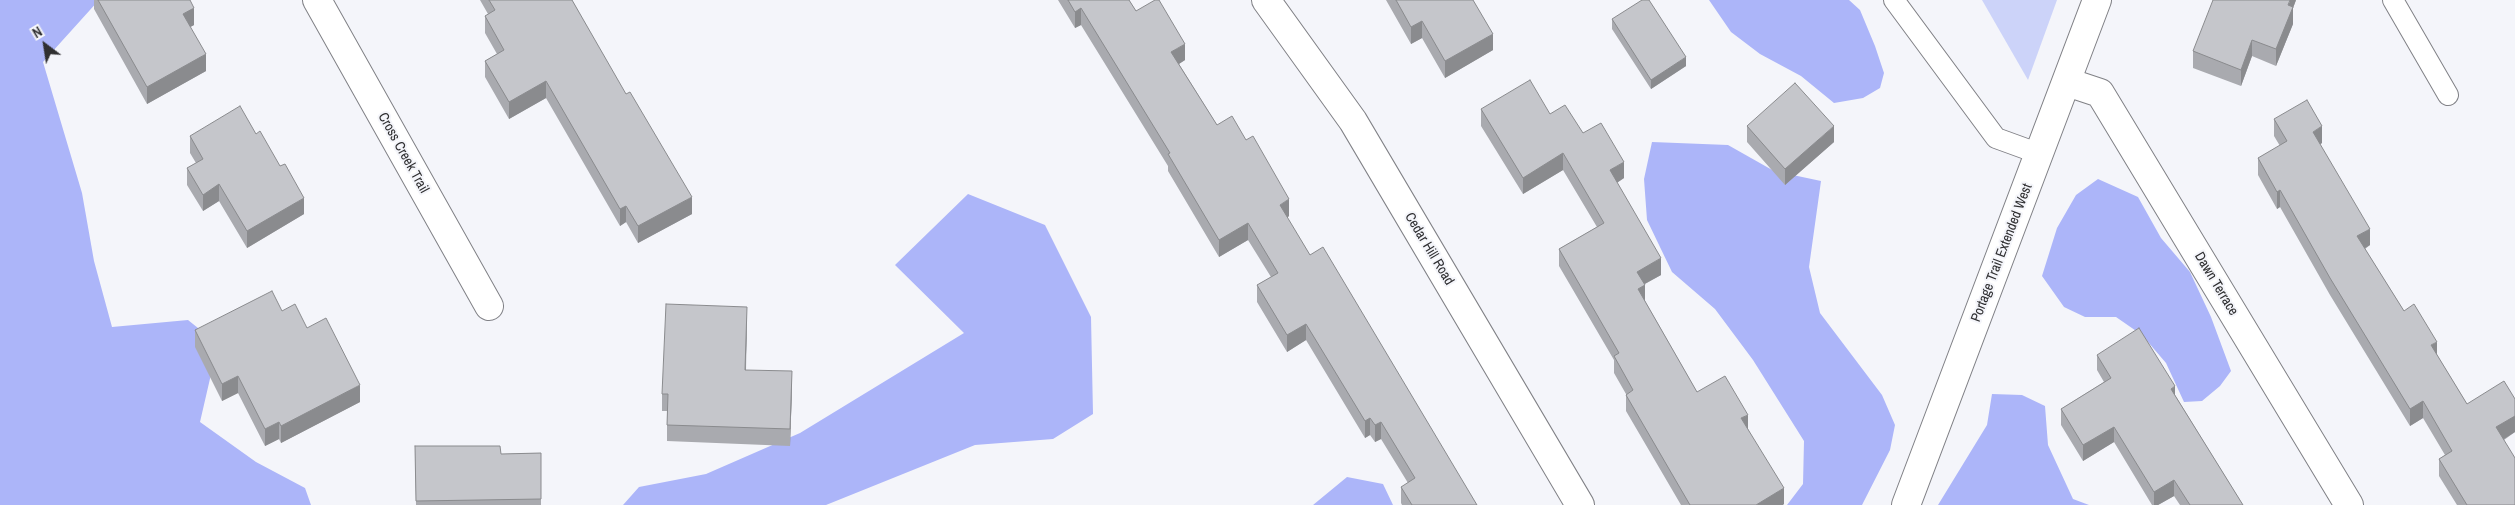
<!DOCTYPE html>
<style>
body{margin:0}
#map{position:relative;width:2515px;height:505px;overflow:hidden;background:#f4f5fa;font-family:"Archivo Narrow",sans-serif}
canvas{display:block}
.north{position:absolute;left:20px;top:20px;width:50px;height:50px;-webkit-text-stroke:4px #f4f5fa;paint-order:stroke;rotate:329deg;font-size:14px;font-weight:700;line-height:20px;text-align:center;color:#2f2f31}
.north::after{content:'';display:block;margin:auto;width:18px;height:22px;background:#2f2f31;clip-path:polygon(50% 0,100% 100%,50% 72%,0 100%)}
</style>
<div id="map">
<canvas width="2515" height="505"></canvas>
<div class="north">N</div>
</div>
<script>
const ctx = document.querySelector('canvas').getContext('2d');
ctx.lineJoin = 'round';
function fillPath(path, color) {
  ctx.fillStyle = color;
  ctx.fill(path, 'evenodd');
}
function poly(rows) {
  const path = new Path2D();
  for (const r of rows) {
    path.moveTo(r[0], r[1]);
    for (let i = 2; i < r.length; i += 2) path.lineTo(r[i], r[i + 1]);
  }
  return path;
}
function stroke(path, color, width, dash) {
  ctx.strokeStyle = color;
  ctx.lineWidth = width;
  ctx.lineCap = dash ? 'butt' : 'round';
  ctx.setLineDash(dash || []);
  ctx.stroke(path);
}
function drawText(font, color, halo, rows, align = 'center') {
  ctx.font = font + ' "Archivo Narrow",sans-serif';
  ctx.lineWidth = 4;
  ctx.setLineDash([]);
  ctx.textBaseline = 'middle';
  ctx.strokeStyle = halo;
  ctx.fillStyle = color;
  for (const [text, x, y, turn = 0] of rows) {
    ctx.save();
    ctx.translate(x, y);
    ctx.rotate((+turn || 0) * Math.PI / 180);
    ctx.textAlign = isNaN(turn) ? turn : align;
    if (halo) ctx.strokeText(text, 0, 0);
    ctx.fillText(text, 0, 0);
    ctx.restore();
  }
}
const green = poly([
 [1982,0,2057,0,2028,80]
]);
const forest = poly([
 [0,0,99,0,43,62,82,193,94,261,112,327,188,320,218,344,200,422,256,462,305,488,311,505,0,505],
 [1709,0,1849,0,1860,10,1875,46,1884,73,1880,88,1863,98,1834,103,1801,76,1760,54,1731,32],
 [1652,142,1728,145,1774,171,1821,181,1809,267,1820,313,1882,395,1895,425,1890,450,1862,505,1787,505,1803,484,1804,441,1753,360,1715,309,1672,272,1647,220,1644,179],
 [2098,179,2138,197,2161,238,2190,272,2211,317,2231,371,2220,386,2202,401,2184,402,2166,363,2142,335,2116,317,2085,317,2064,307,2042,276,2057,228,2076,195],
 [968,194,1045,225,1091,317,1093,414,1053,439,975,445,826,505,623,505,639,487,706,474,800,433,964,333,895,265],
 [1992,394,2022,395,2045,406,2048,445,2073,499,2089,505,1938,505,1987,425],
 [1347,477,1383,484,1393,505,1313,505]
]);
const lane = poly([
 [1894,0,1996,138,2040,154],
 [2393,0,2448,95]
]);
const street = poly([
 [317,0,489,306],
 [1266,0,1353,121,1580,505],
 [2067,82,2100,93,2349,505]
]);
const secondary = poly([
 [1906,505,2097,0]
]);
const wall = poly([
 [94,0,190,0,194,25,190,27,206,71,147,104,94,9],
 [480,0,572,0,692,214,638,243,626,222,620,226,546,98,509,119,485,77,485,61,497,54,485,33,485,16,488,14],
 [1058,0,1129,0,1136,11,1185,60,1179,64,1217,125,1289,216,1287,218,1310,255,1477,505,1402,505,1401,503,1401,487,1408,483,1381,439,1375,442,1370,435,1365,438,1306,340,1287,352,1257,302,1257,285,1271,277,1248,240,1219,257,1168,171,1168,166,1081,25,1075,28],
 [1386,0,1473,0,1493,50,1445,78,1422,38,1411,44],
 [2296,0,2293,8,2293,24,2276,66,2252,56,2241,86,2193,68,2193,51],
 [1612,19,1686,66,1651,89,1612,29],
 [1481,109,1550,114,1583,133,1624,178,1617,183,1661,275,1645,284,1645,301,1697,392,1748,429,1784,504,1681,505,1626,411,1626,394,1614,373,1614,360,1559,266,1559,249,1597,227,1563,170,1523,194,1481,126],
 [2274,119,2322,143,2320,144,2370,245,2365,249,2404,311,2437,355,2467,404,2515,399,2515,432,2504,440,2515,505,2457,505,2439,476,2439,459,2445,455,2423,418,2410,426,2330,295,2280,207,2277,209,2258,175,2258,158,2280,146,2274,136],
 [1747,126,1834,142,1785,185,1747,142],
 [256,134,304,214,247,248,219,201,203,211,187,185,187,168,196,163,190,153,190,136],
 [282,311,307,328,360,402,281,443,279,439,265,446,238,393,222,401,195,347,195,330],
 [747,324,746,370,792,388,790,446,667,441,667,411,662,411,662,394],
 [2097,355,2175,395,2243,505,2180,505,2174,496,2158,505,2152,505,2114,442,2083,461,2061,425,2061,409,2104,382,2097,370],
 [415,446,501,454,541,453,541,505,416,505]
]);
const shadedWall = poly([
 [2290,0,2296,0,2293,8,2293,24,2276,66,2276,49],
 [194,8,194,25,183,31,183,14],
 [1081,8,1081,25,1075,28,1075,12],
 [1422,21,1422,38,1411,44,1411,27],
 [1493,34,1493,50,1445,78,1445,61],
 [2252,40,2252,56,2241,86,2241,70],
 [1185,44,1185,60,1171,69,1171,52],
 [206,54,206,71,147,104,147,87],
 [1686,57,1686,66,1651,89,1651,80],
 [546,81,546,98,509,119,509,102],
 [1834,126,1834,142,1785,185,1785,169],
 [2322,126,2322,143,2313,149,2313,132],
 [1563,153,1563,170,1523,194,1523,178],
 [1624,162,1624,178,1610,187,1610,170],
 [219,184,219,201,203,211,203,195],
 [2280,190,2280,207,2277,209,2277,192],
 [692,197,692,214,638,243,638,226],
 [304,198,304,214,247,248,247,231],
 [1289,199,1289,216,1280,222,1280,205],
 [626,206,626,222,620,226,620,209],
 [1248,223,1248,240,1219,257,1219,240],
 [2370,229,2370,245,2357,253,2357,236],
 [1661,258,1661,275,1637,288,1637,272],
 [1645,285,1645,301,1638,289],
 [747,307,747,324,745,386,745,370],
 [1306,324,1306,340,1287,352,1287,335],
 [2437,342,2437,358,2431,345],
 [792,371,792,388,790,446,790,429],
 [238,376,238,393,222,401,222,384],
 [360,385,360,402,281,443,281,426],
 [2175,386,2175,402,2171,389],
 [2423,401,2423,418,2410,426,2410,409],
 [1748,415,1748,431,1741,418],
 [2515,416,2515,432,2496,444,2496,427],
 [1370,418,1370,435,1365,438,1365,421],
 [279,422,279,439,265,446,265,429],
 [1381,422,1381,439,1375,442,1375,425],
 [2114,427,2114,442,2083,461,2083,445],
 [2174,480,2174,496,2158,505,2154,505,2154,492],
 [1784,488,1784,504,1783,505,1756,505]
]);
const building = poly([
 [98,0,190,0,194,8,183,14,206,54,147,87,98,0],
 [489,0,572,0,626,94,630,92,692,197,638,226,626,206,620,209,546,81,509,102,485,61,504,50,485,16,495,10,489,0],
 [1068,0,1129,0,1136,11,1155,0,1159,0,1185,44,1171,52,1217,125,1232,116,1246,140,1253,136,1289,199,1280,205,1310,255,1323,247,1477,505,1412,505,1401,487,1415,478,1381,422,1375,425,1370,418,1365,421,1306,324,1287,335,1257,285,1278,273,1248,223,1219,240,1168,154,1170,153,1081,8,1075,12,1068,0],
 [1396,0,1473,0,1493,34,1445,61,1422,21,1411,27,1396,0],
 [1642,0,1649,0,1686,57,1651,80,1612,19,1642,0],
 [2213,0,2290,0,2288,5,2293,7,2276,49,2252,40,2241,70,2193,51,2213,0],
 [1530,80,1550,114,1565,105,1583,133,1601,123,1624,162,1610,170,1661,258,1637,272,1645,285,1638,289,1697,392,1725,376,1748,415,1741,418,1784,488,1756,505,1690,505,1626,395,1633,390,1614,356,1619,353,1559,249,1604,223,1563,153,1523,178,1481,109,1530,80],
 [1795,83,1834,126,1785,169,1747,126,1795,83],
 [2307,100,2322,126,2313,132,2370,229,2357,236,2404,311,2414,304,2437,342,2431,345,2467,404,2504,381,2515,399,2515,416,2496,427,2515,458,2515,505,2467,505,2439,459,2452,451,2423,401,2410,409,2330,278,2280,190,2277,192,2258,158,2287,141,2274,119,2307,100],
 [240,106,256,134,260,131,280,166,285,164,304,198,247,231,219,184,203,195,187,168,203,159,190,136,240,106],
 [272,291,282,311,295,304,307,328,326,318,360,385,281,426,279,422,265,429,238,376,222,384,195,330,272,291],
 [666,304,747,307,745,370,792,371,790,429,667,425,668,394,662,394,666,304],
 [2139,328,2175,386,2171,389,2243,505,2190,505,2174,480,2154,492,2114,427,2083,445,2061,409,2111,378,2097,355,2139,328],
 [415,446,500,446,501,454,541,453,541,499,416,501,415,446]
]);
const streetNames = [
 ["Cross Creek Trail",403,153,61],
 ["Cedar Hill Road",1429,249,59],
 ["Portage Trail Extended West",2002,253,-69],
 ["Dawn Terrace",2216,284,59]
];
fillPath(green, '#ccd3f9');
fillPath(forest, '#acb5f9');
stroke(lane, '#808186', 22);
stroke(street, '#808186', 30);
stroke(secondary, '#808186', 30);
stroke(lane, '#fff', 20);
stroke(street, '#fff', 28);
stroke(secondary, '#fff', 28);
fillPath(wall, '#a9aaaf');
fillPath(shadedWall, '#8a8b8e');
fillPath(building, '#c5c6cb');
stroke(building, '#8a8b8e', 1);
drawText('14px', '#2f2f31', '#f4f5fa', streetNames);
</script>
